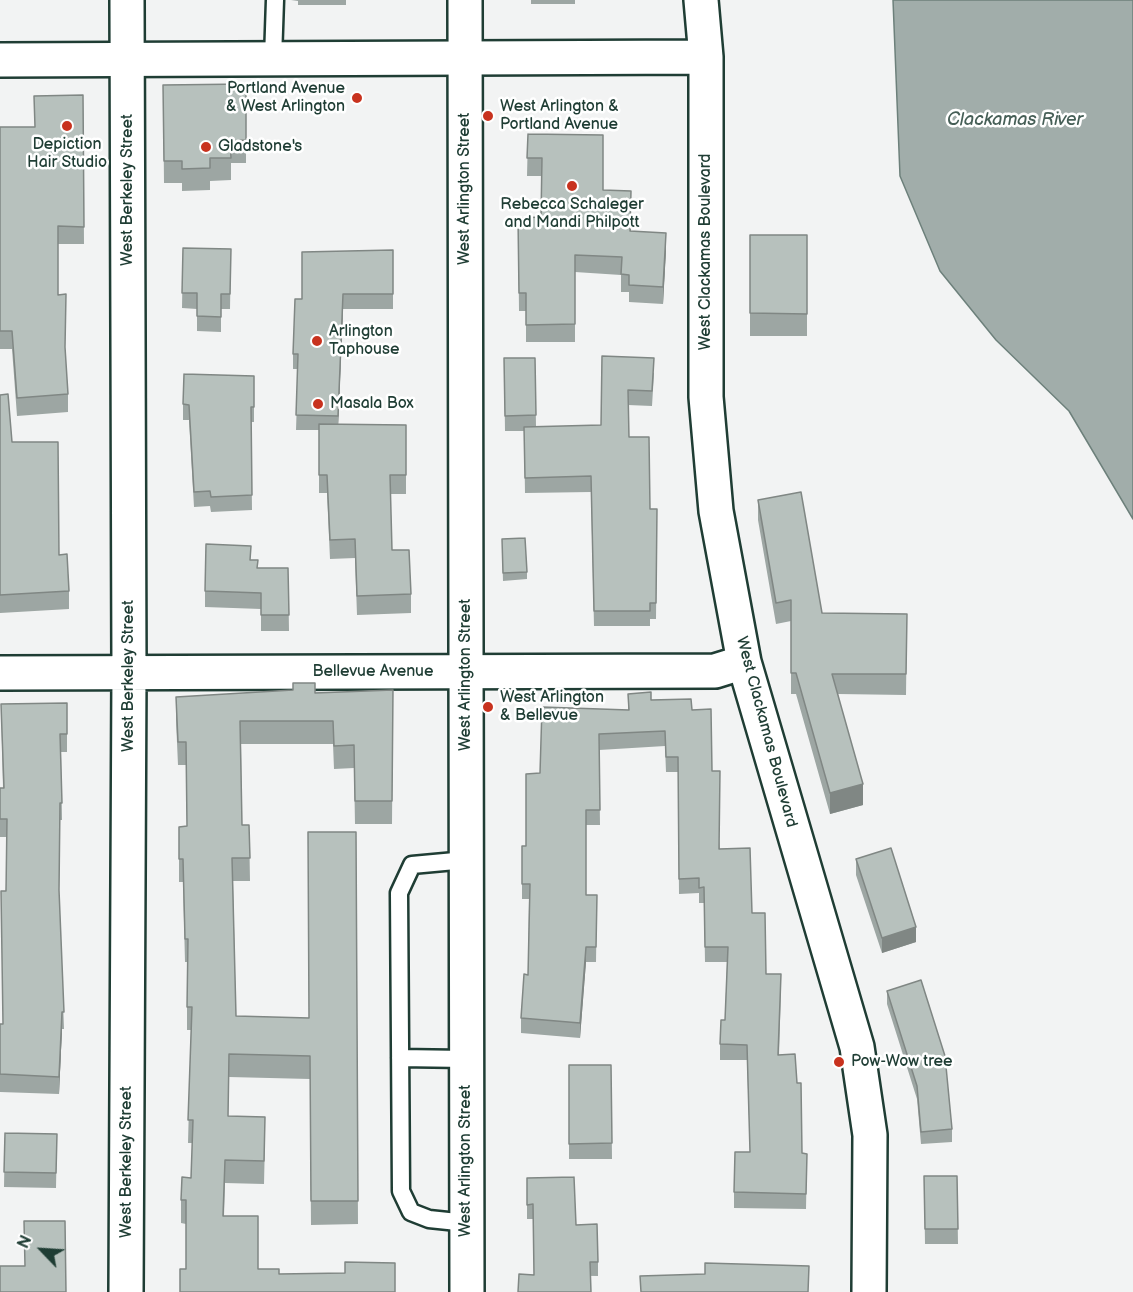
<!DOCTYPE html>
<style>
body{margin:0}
#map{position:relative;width:1133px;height:1292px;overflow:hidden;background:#f2f3f3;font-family:"Balsamiq Sans",sans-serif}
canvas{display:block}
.north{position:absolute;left:12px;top:1220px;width:60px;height:60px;-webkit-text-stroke:4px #fff;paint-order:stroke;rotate:295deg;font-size:16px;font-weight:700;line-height:24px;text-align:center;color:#1f3d34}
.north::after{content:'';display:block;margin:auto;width:21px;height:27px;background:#1f3d34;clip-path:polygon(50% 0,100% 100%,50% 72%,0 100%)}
</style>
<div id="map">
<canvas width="1133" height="1292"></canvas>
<div class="north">N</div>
</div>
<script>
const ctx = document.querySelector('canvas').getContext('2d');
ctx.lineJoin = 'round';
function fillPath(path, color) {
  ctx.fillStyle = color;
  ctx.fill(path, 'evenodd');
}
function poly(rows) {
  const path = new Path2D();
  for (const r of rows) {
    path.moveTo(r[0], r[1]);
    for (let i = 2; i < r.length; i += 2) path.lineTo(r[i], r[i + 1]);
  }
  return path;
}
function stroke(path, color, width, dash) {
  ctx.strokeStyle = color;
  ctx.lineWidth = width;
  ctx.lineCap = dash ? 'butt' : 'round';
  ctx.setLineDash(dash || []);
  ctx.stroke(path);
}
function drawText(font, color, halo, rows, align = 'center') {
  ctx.font = font + ' "Balsamiq Sans",sans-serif';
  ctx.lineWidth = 5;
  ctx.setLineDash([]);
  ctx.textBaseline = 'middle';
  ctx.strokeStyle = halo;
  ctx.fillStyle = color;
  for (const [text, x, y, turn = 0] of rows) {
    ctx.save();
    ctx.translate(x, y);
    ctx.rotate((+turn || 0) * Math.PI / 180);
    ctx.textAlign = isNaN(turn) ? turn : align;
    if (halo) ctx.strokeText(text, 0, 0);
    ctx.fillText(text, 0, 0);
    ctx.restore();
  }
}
const water = poly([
 [893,0,1133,0,1133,519,1069,411,996,340,940,271,900,176,893,0]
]);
const service = poly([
 [273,59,275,0],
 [466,860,412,865,399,893,401,1191,411,1212,429,1219,467,1223],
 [400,1058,466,1059]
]);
const minor = poly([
 [701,0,706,57,706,397,716,511,744,662,857,1047,870,1135,869,1292],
 [465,58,706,57],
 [0,673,715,671,744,662],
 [126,1292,129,672,127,0]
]);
const tertiary = poly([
 [0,60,465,58]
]);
const secondary = poly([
 [465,0,467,1292]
]);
const wall = poly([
 [291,0,346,0,346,5,298,5,298,1],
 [531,0,575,0,575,4,531,4],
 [246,84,246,163,231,163,231,180,210,181,210,190,182,191,182,183,164,183,163,85],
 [83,95,84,244,58,244,58,295,65,351,68,394,68,412,17,416,12,349,0,349,0,127,35,127],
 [528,134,603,190,631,208,631,231,666,250,663,304,629,302,629,292,621,292,621,275,575,272,575,342,526,342,526,311,519,311,518,218,541,217,542,176,527,176],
 [750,235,807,235,807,336,750,336],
 [183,248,231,249,230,309,221,309,221,332,197,331,197,309,182,308],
 [393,250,393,309,343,309,338,424,406,425,406,494,390,494,392,550,411,594,411,613,357,615,355,558,330,559,327,493,319,493,319,430,296,430,298,369,293,369,293,354,302,299],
 [602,356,654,373,652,406,628,405,629,437,650,509,657,509,656,619,650,619,650,626,594,626,591,492,525,493,524,431,505,431,504,358,535,358,536,427,601,425],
 [254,376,254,422,251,422,252,510,211,512,210,506,194,507,189,420,183,420,183,404],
 [0,395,12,442,59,555,69,591,69,609,0,613],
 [758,500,822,613,907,614,906,695,838,694,863,805,830,814,796,694,791,694,791,621,776,624,758,520],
 [502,547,527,572,527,579,503,581],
 [251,560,258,568,288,568,289,631,261,631,261,609,205,607,205,591],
 [393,690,392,824,355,824,354,768,334,769,333,744,241,744,242,825,249,825,250,881,233,881,236,1016,309,1018,356,832,358,1224,311,1225,310,1079,229,1077,228,1116,265,1140,264,1184,225,1183,224,1216,258,1269,279,1274,395,1292,186,1269,186,1224,181,1223,181,1200,191,1178,193,1143,188,1143,191,1030,187,1030,187,962,185,962,183,882,179,882,179,827,187,826,186,765,178,765,176,720,176,697],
 [628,694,692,710,712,771,720,849,752,913,766,974,781,990,779,1055,797,1083,802,1153,807,1154,806,1209,734,1208,734,1192,750,1152,747,1060,720,1060,720,1044,725,1020,727,962,705,962,704,903,699,903,699,893,679,894,678,772,666,772,665,746,599,750,600,825,586,825,586,895,597,895,596,962,586,962,580,1038,521,1033,521,1018,528,975,529,899,522,899,522,846,526,846,540,773,628,710],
 [67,703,67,752,61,752,62,820,60,820,59,893,64,1029,62,1029,59,1094,0,1092,0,1024,3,1024,7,837,0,837,0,788,3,788,1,704],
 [856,859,916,942,882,953,856,875],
 [887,991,952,1129,952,1142,921,1144,917,1099,887,1004],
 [569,1065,611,1065,612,1159,569,1159],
 [5,1133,57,1134,56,1188,4,1187],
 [924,1176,957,1176,958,1244,925,1244],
 [527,1178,576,1225,598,1262,598,1276,534,1275,533,1219,527,1219]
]);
const shadedWall = poly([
 [666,233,666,250,663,304,663,287],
 [343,294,343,309,338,431,338,416],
 [863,784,863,805,830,814,830,793],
 [916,927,916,942,882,953,882,938],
 [586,947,586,962,580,1038,580,1023],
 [62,1012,62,1029,59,1094,59,1077]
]);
const building = poly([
 [246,84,246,140,230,141,231,158,210,158,210,168,182,169,182,161,164,161,163,85,246,84],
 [83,95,84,227,58,226,58,295,66,294,65,347,68,394,17,398,12,331,0,331,0,127,35,127,34,96,83,95],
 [528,134,603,135,603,190,631,191,630,231,666,233,663,287,629,285,629,275,621,274,622,257,575,255,575,324,526,325,526,293,519,293,518,218,541,217,542,158,527,158,528,134],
 [750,235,807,235,807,314,750,313,750,235],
 [183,248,231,249,230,294,221,294,221,317,197,316,197,293,182,293,183,248],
 [393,250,393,294,343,294,338,416,296,415,298,354,293,354,295,299,302,299,302,252,393,250],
 [602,356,654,358,652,391,628,390,629,437,649,437,650,509,657,509,656,603,650,603,650,611,594,611,591,476,525,478,524,427,601,425,602,356],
 [504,358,535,358,536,415,505,416,504,358],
 [184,374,254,376,254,407,251,407,252,495,211,497,210,491,194,492,189,405,183,404,184,374],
 [8,394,12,442,58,442,59,555,67,554,69,591,0,595,0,395,8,394],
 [319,424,406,425,406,475,390,475,392,550,409,550,411,594,357,596,355,539,330,540,327,475,319,475,319,424],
 [801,492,822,613,907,614,906,674,832,674,863,784,830,793,796,673,791,673,791,600,776,603,758,500,801,492],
 [525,538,527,572,503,573,502,539,525,538],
 [206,544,251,546,250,560,258,560,257,568,288,568,289,615,261,615,261,593,205,591,206,544],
 [293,683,315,683,315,693,393,690,392,801,355,801,354,745,334,746,333,721,240,721,242,825,249,825,250,858,232,858,236,1016,309,1018,308,832,356,832,358,1201,311,1201,310,1056,229,1054,228,1116,265,1117,264,1161,225,1160,223,1216,258,1216,258,1269,279,1269,279,1274,345,1273,345,1262,395,1263,395,1292,180,1292,180,1269,186,1269,186,1200,181,1200,182,1177,191,1178,193,1120,188,1120,192,1007,187,1007,188,939,185,939,183,859,179,859,179,827,187,826,186,742,178,742,176,697,293,690,293,683],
 [651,692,651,700,691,699,692,710,711,709,712,771,720,771,719,849,750,848,752,913,765,913,766,974,781,974,778,1055,795,1054,797,1083,801,1083,802,1153,807,1154,806,1194,734,1192,735,1152,750,1152,747,1045,720,1044,721,1020,725,1020,728,947,705,947,704,887,699,888,699,878,679,879,678,757,666,757,665,731,599,734,600,810,586,810,586,895,597,895,596,947,586,947,580,1023,521,1018,524,974,528,975,530,884,522,884,522,846,526,846,526,774,540,773,542,707,629,710,628,694,651,692],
 [67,703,67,734,60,734,62,803,60,803,59,890,64,1012,62,1012,59,1077,0,1074,0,1024,3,1024,1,891,6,891,7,819,0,819,0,788,4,788,1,704,67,703],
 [891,848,916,927,882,938,856,859,891,848],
 [921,980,945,1056,952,1129,921,1132,917,1086,887,991,921,980],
 [569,1065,611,1065,612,1143,569,1144,569,1065],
 [5,1133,57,1134,56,1173,4,1172,5,1133],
 [924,1176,957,1176,958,1229,925,1229,924,1176],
 [574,1177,576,1225,597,1224,598,1262,590,1262,591,1292,518,1292,519,1274,534,1275,533,1204,527,1205,527,1178,574,1177],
 [24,1221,65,1221,66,1292,0,1292,0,1266,25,1266,24,1221],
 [705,1263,809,1266,808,1292,641,1292,640,1276,705,1274,705,1263]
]);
const markers = [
 [357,98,6,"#c8321e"],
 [488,116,6,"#c8321e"],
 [67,126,6,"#c8321e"],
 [206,147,6,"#c8321e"],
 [572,186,6,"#c8321e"],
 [317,341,6,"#c8321e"],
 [318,404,6,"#c8321e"],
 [488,707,6,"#c8321e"],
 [839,1062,6,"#c8321e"]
];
const poiNames = [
 ["Portland Avenue",345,89,"right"],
 ["& West Arlington",345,107,"right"],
 ["West Arlington &",500,107],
 ["Portland Avenue",500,125],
 ["Depiction",67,145,"center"],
 ["Hair Studio",67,163,"center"],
 ["Gladstone's",218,147],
 ["Rebecca Schaleger",572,205,"center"],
 ["and Mandi Philpott",572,223,"center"],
 ["Arlington",329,332],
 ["Taphouse",329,350],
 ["Masala Box",330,404],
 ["West Arlington",500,698],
 ["& Bellevue",500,716],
 ["Pow-Wow tree",851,1062]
];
const streetNames = [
 ["West Arlington Street",465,189,-90],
 ["West Berkeley Street",128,190,-90],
 ["West Clackamas Boulevard",706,252,-90],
 ["Bellevue Avenue",373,672],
 ["West Arlington Street",466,675,-90],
 ["West Berkeley Street",129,676,-90],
 ["West Clackamas Boulevard",766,732,75],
 ["West Arlington Street",466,1161,-90],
 ["West Berkeley Street",127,1162,-90]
];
const waterNames = [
 ["Clackamas River",1015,120]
];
fillPath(water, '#a1adaa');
stroke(water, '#6d807b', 1.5);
stroke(service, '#1f3d34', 21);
stroke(minor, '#1f3d34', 38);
stroke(tertiary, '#1f3d34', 38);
stroke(secondary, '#1f3d34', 38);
stroke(service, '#fff', 16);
stroke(minor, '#fff', 33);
stroke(tertiary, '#fff', 33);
stroke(secondary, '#fff', 33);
fillPath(wall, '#9da6a3');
fillPath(shadedWall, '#808784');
fillPath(building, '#b7c1bd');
stroke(building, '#808784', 1.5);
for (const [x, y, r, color] of markers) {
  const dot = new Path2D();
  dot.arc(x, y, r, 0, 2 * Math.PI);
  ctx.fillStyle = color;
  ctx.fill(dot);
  stroke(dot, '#fff', 2);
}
drawText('16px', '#1f3d34', '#fff', poiNames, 'left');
drawText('16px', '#1f3d34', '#fff', streetNames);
drawText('italic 18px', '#465f57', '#fff', waterNames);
</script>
